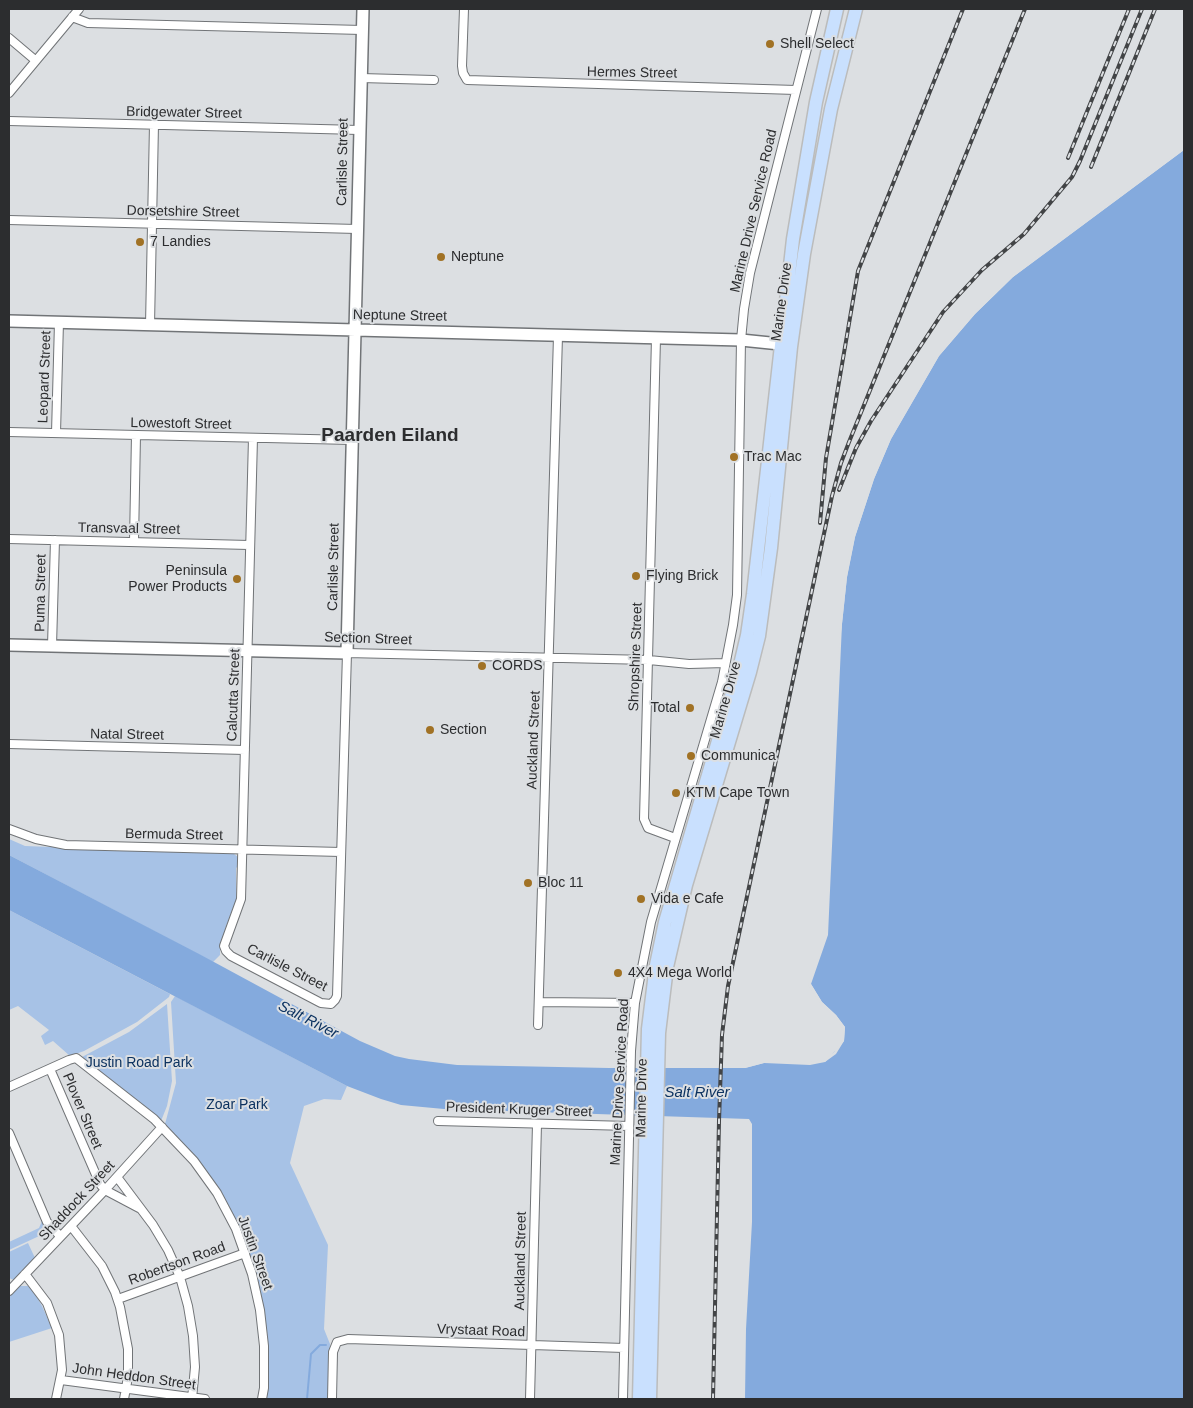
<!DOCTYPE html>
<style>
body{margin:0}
#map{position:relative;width:1193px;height:1408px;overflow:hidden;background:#dcdfe2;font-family:Helvetica,sans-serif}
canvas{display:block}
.frame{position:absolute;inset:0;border:10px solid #2c2d2f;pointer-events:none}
</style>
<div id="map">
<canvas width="1193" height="1408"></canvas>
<div class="frame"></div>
</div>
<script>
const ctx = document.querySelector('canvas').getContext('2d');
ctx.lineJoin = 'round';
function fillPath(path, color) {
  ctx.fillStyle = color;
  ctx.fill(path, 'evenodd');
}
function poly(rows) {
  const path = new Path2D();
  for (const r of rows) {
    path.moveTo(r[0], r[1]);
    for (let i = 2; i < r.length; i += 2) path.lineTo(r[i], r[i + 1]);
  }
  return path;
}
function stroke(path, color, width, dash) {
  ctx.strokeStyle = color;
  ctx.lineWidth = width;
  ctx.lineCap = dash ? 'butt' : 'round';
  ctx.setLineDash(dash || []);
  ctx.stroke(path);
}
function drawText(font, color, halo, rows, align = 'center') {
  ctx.font = font + ' Helvetica,sans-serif';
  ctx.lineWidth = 4;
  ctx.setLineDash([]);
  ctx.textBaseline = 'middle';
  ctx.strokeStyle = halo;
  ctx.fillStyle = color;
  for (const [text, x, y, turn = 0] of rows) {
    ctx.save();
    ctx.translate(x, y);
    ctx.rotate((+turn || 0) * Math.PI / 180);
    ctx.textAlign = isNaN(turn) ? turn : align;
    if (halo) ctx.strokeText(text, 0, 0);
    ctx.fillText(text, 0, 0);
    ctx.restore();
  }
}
const green = poly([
 [9,839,25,846,234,854,238,857,239,865,236,868,236,900,225,929,226,932,220,945,220,955,213,962,9,855],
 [9,910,170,994,169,997,137,1022,84,1051,70,1056,53,1041,45,1045,41,1036,49,1030,18,1006,9,1010],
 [175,996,347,1086,341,1100,324,1099,304,1106,290,1163,328,1245,324,1329,330,1344,328,1399,266,1399,268,1355,267,1331,259,1287,247,1248,238,1227,199,1162,165,1124,176,1083,171,1002],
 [167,1004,172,1081,167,1106,161,1121,82,1057,129,1032],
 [39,1210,47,1228,50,1231,9,1250,9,1242,39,1228,42,1221,37,1211],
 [28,1243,35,1258,14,1280,9,1278,9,1252],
 [19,1286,28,1286,34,1292,42,1306,52,1328,9,1342,9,1297]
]);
const water = poly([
 [1184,150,1184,1399,745,1399,746,1329,752,1222,752,1124,749,1119,444,1109,401,1105,381,1099,347,1086,9,910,9,855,201,955,360,1041,395,1056,409,1059,457,1065,609,1068,745,1068,764,1063,825,1062,844,1041,845,1027,836,1015,822,1002,811,984,828,935,842,624,847,577,855,537,874,479,891,439,939,356,975,314,1013,277]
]);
const pier = poly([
 [1184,148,1184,150,1013,277,975,314,939,356,891,439,874,479,855,537,847,577,838,661,840,624,845,576,853,536,872,479,889,438,937,354,973,313,1012,275],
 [810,980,811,984,822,1002,836,1015,845,1027,844,1041,836,1054,825,1062,810,1065,764,1063,745,1068,737,1068,737,1066,744,1066,764,1061,786,1060,809,1062,824,1060,834,1052,841,1040,842,1028,834,1017,820,1003,808,985]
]);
const stream = poly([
 [307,1399,311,1354,320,1345,326,1345]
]);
const street = poly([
 [464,9,462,66,463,73,467,80,796,90],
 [72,17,88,23,362,30],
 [9,38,35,60],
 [361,78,434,80],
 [9,93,79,9],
 [9,121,359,130],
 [9,220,357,229],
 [150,325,154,124],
 [656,338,644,819,648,828,675,838],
 [9,432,352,440],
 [56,433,59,322],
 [253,438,241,899,224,946,226,951,231,956,321,1003,331,1004,335,1000,337,996,347,653,649,660,689,664,725,663],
 [9,539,249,545],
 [134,541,136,435],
 [52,646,55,540],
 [9,744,245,750],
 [9,829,36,839,66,845,341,852],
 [539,1002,635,1003],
 [538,1025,558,336],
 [50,1069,100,1184,105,1190,139,1208],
 [9,1087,69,1060,76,1058,154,1119,194,1161,217,1193,236,1229,252,1274,260,1310,264,1346,264,1388,262,1399],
 [438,1121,629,1126],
 [9,1133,47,1222,60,1236],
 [117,1177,153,1225,168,1250,180,1277,188,1306,193,1336,195,1367,192,1399],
 [71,1226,102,1266,115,1292,120,1307,128,1349,128,1377,124,1399],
 [25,1274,47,1303,59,1335,62,1370,56,1399],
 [9,1291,105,1190,162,1127],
 [118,1299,245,1253],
 [61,1380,205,1399],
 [332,1399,333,1352,337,1342,348,1339,624,1348],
 [530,1399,537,1124],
 [623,1399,631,1051,635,1003,651,922,722,682,733,625,737,595,741,340,744,309,750,273,817,9]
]);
const secondary = poly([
 [9,321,741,340,780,344,789,347],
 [9,645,347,653,363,9]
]);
const primary = poly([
 [639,1399,648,1029,656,965,665,922,739,669,747,635,753,594,793,239,816,102,837,9],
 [650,1399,659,1033,667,967,686,885,750,672,759,636,771,548,791,347,804,254,831,109,856,9]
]);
const rail = poly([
 [1068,158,1129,9],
 [1091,167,1155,9],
 [839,490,856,448,871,421,943,312,982,270,1024,234,1072,177,1080,161,1142,9],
 [820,523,826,458,858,271,963,9],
 [713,1399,719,1121,722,1035,728,986,832,496,841,463,849,442,1025,9]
]);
const markers = [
 [770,44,5,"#a17225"],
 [140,242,5,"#a17225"],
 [441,257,5,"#a17225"],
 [734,457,5,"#a17225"],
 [636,576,5,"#a17225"],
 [237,579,5,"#a17225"],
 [482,666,5,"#a17225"],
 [690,708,5,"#a17225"],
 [430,730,5,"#a17225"],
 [691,756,5,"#a17225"],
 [676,793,5,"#a17225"],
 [528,883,5,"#a17225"],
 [641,899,5,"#a17225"],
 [618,973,5,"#a17225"]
];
const poiNames = [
 ["Shell Select",780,44],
 ["7 Landies",150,242],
 ["Neptune",451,257],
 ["Trac Mac",744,457],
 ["Peninsula",227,571,"right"],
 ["Power Products",227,587,"right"],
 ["Flying Brick",646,576],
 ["CORDS",492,666],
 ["Total",680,708,"right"],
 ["Section",440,730],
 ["Communica",701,756],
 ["KTM Cape Town",686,793],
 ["Bloc 11",538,883],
 ["Vida e Cafe",651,899],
 ["4X4 Mega World",628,973]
];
const streetNames = [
 ["Hermes Street",632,73,1],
 ["Bridgewater Street",184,113,1],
 ["Carlisle Street",343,162,-89],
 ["Marine Drive Service Road",754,211,-77],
 ["Dorsetshire Street",183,212,1],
 ["Marine Drive",782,302,-82],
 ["Neptune Street",400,316,1],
 ["Leopard Street",45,377,-88],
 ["Lowestoft Street",181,424,1],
 ["Transvaal Street",129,529,1],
 ["Carlisle Street",334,567,-89],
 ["Puma Street",41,593,-89],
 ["Section Street",368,639,2],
 ["Shropshire Street",636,657,-88],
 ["Calcutta Street",234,695,-88],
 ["Marine Drive",726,700,-74],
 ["Natal Street",127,735,1],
 ["Auckland Street",534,740,-88],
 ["Bermuda Street",174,835,1],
 ["Carlisle Street",287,968,27],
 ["Marine Drive Service Road",620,1082,-87],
 ["Marine Drive",642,1098,-89],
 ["President Kruger Street",519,1110,2],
 ["Plover Street",82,1111,67],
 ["Shaddock Street",77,1201,-47],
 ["Justin Street",255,1253,70],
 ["Auckland Street",521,1261,-89],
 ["Robertson Road",177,1264,-20],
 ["Vrystaat Road",481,1331,2],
 ["John Heddon Street",134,1377,8]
];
const parkNames = [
 ["Justin Road Park",139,1063],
 ["Zoar Park",237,1105]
];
const waterNames = [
 ["Salt River",308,1020,27],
 ["Salt River",697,1093]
];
const districtNames = [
 ["Paarden Eiland",390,436]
];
fillPath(green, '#a7c2e6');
fillPath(water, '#84aadd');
fillPath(pier, '#dcdfe2');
stroke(stream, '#84aadd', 2);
stroke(street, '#717477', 10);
stroke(secondary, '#717477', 14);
stroke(primary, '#bbbcbc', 15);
stroke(street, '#fff', 8);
stroke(secondary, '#fff', 11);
stroke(primary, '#c9e0fe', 12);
stroke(rail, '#424446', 4);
stroke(rail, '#dcdfe2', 2, [5.5]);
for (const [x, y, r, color] of markers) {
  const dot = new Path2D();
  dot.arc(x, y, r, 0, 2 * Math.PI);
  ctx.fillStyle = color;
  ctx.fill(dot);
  stroke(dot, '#dcdfe2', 2);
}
drawText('14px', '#2c2d2f', '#dcdfe2', poiNames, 'left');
drawText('14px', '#2c2d2f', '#dcdfe2', streetNames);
drawText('14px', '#0c3260', '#dcdfe2', parkNames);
drawText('italic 15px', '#0d3361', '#dcdfe2', waterNames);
drawText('bold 19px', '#2c2d2f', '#dcdfe2', districtNames);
</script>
